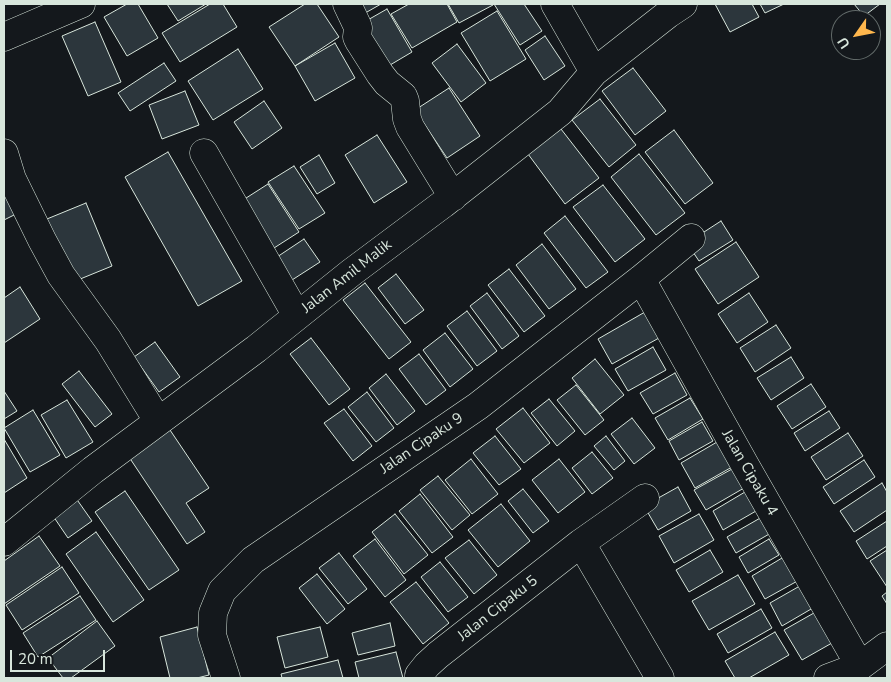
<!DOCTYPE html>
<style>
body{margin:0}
#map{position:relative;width:891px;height:682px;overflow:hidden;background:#14181c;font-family:"Nunito Sans",sans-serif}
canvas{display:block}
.frame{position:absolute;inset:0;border:5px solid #d8e6dc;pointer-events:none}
.north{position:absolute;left:831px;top:10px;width:50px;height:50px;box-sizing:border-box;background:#14181c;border:1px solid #626a69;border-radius:50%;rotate:237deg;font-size:14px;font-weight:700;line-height:20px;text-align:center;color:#d8e6dc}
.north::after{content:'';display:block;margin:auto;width:18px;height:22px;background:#ffb74d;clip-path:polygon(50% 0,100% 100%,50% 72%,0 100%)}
.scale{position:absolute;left:10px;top:650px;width:95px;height:22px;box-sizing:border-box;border:2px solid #d8e6dc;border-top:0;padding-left:6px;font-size:15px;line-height:18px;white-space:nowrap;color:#d8e6dc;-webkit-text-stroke:4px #14181c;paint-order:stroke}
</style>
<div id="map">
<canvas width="891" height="682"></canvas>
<div class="frame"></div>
<div class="north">U</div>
<div class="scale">20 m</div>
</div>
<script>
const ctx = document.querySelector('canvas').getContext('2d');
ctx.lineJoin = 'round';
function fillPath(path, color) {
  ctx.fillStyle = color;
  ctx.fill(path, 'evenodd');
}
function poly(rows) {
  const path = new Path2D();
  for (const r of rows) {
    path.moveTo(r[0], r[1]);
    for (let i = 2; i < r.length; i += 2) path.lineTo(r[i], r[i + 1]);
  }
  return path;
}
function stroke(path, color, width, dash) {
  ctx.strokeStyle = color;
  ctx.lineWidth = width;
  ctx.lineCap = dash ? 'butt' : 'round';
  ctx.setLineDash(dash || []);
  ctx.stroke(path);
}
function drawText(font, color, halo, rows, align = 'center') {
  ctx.font = font + ' "Nunito Sans",sans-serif';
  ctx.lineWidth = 4;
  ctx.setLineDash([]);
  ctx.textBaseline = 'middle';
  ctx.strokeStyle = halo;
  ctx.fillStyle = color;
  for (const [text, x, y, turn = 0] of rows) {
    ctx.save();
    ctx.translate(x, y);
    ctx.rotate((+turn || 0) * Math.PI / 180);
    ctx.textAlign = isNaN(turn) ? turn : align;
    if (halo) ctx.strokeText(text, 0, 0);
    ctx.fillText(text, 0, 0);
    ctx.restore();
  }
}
const building = poly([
 [127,4,138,4,158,38,127,56,104,17,127,4],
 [167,4,206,4,178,21,167,4],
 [210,4,223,4,237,27,180,62,162,33,210,4],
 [305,4,317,4,339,37,295,66,269,27,305,4],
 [353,4,381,4,360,16,353,4],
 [409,4,447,4,457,22,412,48,391,14,409,4],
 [448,4,492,4,493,5,459,23,448,4],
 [494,4,524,4,542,31,520,45,494,4],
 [715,4,752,4,759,17,730,32,715,4],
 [760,4,784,4,765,13,760,4],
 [854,4,880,4,864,16,854,4],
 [387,9,412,52,385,68,359,25,387,9],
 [497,11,526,59,490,81,461,33,497,11],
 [95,22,121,82,88,96,62,36,95,22],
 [545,36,565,66,544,80,525,50,545,36],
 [335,43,355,78,315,101,295,66,335,43],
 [457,44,486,83,461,102,432,63,457,44],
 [238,49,263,89,213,120,188,81,238,49],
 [164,63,176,81,130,111,118,93,164,63],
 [633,68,666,111,635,135,602,91,633,68],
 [449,88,480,136,447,158,415,110,449,88],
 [185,91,199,125,162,139,149,105,185,91],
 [600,99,636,145,609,167,572,120,600,99],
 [264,101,282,128,252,149,234,122,264,101],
 [561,129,599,178,565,204,528,154,561,129],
 [674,130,713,183,685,204,645,152,674,130],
 [377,135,407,182,374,203,345,155,377,135],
 [168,152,242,281,198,306,125,177,168,152],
 [639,154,685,213,656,235,611,177,639,154],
 [319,155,335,183,317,194,300,167,319,155],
 [294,166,325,213,299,229,268,182,294,166],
 [4,171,24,210,4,220,4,171],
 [268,184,299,232,274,248,243,200,268,184],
 [603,185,645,239,615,262,573,207,603,185],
 [86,203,112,266,68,284,42,221,86,203],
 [565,216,608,272,586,288,544,233,565,216],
 [721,221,733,240,699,261,687,243,721,221],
 [304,239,320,262,292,280,277,257,304,239],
 [736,242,759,277,718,304,695,269,736,242],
 [542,244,576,289,549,309,516,265,542,244],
 [509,269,545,316,524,332,488,285,509,269],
 [396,274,424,310,405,324,378,288,396,274],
 [365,283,411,342,389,359,343,300,365,283],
 [20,287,40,319,4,343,4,298,20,287],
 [487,293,519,336,502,349,470,306,487,293],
 [749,293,768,322,737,343,718,314,749,293],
 [467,311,497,351,477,366,447,326,467,311],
 [645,312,659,338,612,364,598,339,645,312],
 [776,325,791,348,755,372,740,348,776,325],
 [445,333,473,369,450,387,423,350,445,333],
 [311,338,350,389,329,405,290,354,311,338],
 [155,342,180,377,159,392,134,357,155,342],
 [653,347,666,370,628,391,615,369,653,347],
 [419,354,446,390,426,405,399,369,419,354],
 [791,357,804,378,771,400,757,378,791,357],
 [595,359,624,395,600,414,572,378,595,359],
 [79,371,112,414,95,427,62,384,79,371],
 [675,373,687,395,653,414,640,393,675,373],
 [386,374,415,411,397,425,369,388,386,374],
 [811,384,826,407,792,429,777,406,811,384],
 [576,385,604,420,585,435,557,400,576,385],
 [4,391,17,411,4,419,4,391],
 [367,392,394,428,376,442,348,407,367,392],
 [690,398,703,419,668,440,655,418,690,398],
 [549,399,575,431,557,446,531,413,549,399],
 [67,400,93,442,66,458,41,415,67,400],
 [523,408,550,443,524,463,496,429,523,408],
 [344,409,372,446,353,461,324,423,344,409],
 [33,410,60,455,30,472,4,428,33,410],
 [829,411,840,428,805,451,794,433,829,411],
 [632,418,655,448,634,464,611,434,632,418],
 [702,422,713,441,679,460,669,441,702,422],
 [170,430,209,488,186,503,205,532,187,544,129,457,170,430],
 [848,433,863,456,826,480,811,457,848,433],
 [495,436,521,469,499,485,473,453,495,436],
 [606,436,625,461,614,470,594,446,606,436],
 [4,439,27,478,4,493,4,439],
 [717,442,732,467,695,488,681,463,717,442],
 [592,452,613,478,592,494,572,468,592,452],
 [471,459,498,494,472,514,445,480,471,459],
 [559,459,585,492,558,513,532,480,559,459],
 [864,460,875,477,834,504,823,487,864,460],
 [732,469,744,488,706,510,694,490,732,469],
 [438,476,470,515,452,530,420,490,438,476],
 [882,483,887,492,887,510,854,532,840,511,882,483],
 [678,487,691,511,658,530,644,506,678,487],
 [523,489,549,521,533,533,508,501,523,489],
 [125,491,179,570,149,590,95,512,125,491],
 [745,492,756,511,723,530,713,511,745,492],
 [73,494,92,521,68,538,49,510,73,494],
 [420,494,453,537,432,553,399,511,420,494],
 [501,504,530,541,498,567,468,530,501,504],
 [395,514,428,555,404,574,372,532,395,514],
 [699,514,714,540,674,563,659,536,699,514],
 [762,517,771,533,736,553,727,537,762,517],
 [887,521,887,546,867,559,856,541,887,521],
 [96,532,144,600,113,622,66,554,96,532],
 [39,536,60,566,4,604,4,561,39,536],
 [375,539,406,580,385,597,353,556,375,539],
 [769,539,779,555,748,573,739,557,769,539],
 [469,540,497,575,474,594,445,558,469,540],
 [710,550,723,572,689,592,676,570,710,550],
 [887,550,887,587,870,561,887,550],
 [339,553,367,589,348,604,319,568,339,553],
 [787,555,801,579,765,599,752,576,787,555],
 [440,562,468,597,448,612,421,577,440,562],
 [62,567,79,593,22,630,6,605,62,567],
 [317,574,345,609,327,624,299,588,317,574],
 [738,575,755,604,709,630,692,601,738,575],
 [416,582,449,623,423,644,390,602,416,582],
 [805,583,818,605,782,626,770,603,805,583],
 [887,592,887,604,882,596,887,592],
 [80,596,96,620,38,657,23,633,80,596],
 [761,609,772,628,728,653,717,634,761,609],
 [821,609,839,639,802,660,784,630,821,609],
 [97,621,115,646,71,678,63,678,48,658,97,621],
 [390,623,395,646,358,655,352,633,390,623],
 [197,627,209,675,197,678,170,678,160,637,197,627],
 [320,627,328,657,285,668,277,637,320,627],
 [775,632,789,655,749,678,735,678,725,661,775,632],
 [396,652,403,678,359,678,355,662,396,652],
 [338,660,343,678,282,678,281,674,338,660]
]);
const street = poly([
 [347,4,357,25,358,28,357,37,359,41,380,74,387,83,403,96,405,101,407,119,410,127,453,197],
 [555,4,594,72],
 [4,37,81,4],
 [4,153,12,179,42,240,61,275,108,340,158,421],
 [204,153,297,316],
 [641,279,745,465,860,666],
 [4,542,93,470,256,349,352,272,443,204,560,112,594,72,668,14,683,4],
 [581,543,660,678],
 [226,678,212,635,213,613,222,591,253,560,478,406,641,279,691,238],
 [419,678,419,675,427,665,438,655,581,543,645,498],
 [828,678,860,666,887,646]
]);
const streetNames = [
 ["Jalan Amil Malik",347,277,-38],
 ["Jalan Cipaku 9",422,444,-34],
 ["Jalan Cipaku 4",749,473,60],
 ["Jalan Cipaku 5",498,609,-38]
];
fillPath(building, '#2c363c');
stroke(building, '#d8e6dc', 1);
stroke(street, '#d8e6dc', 29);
stroke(street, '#14181c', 28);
drawText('15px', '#d8e6dc', '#14181c', streetNames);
</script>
